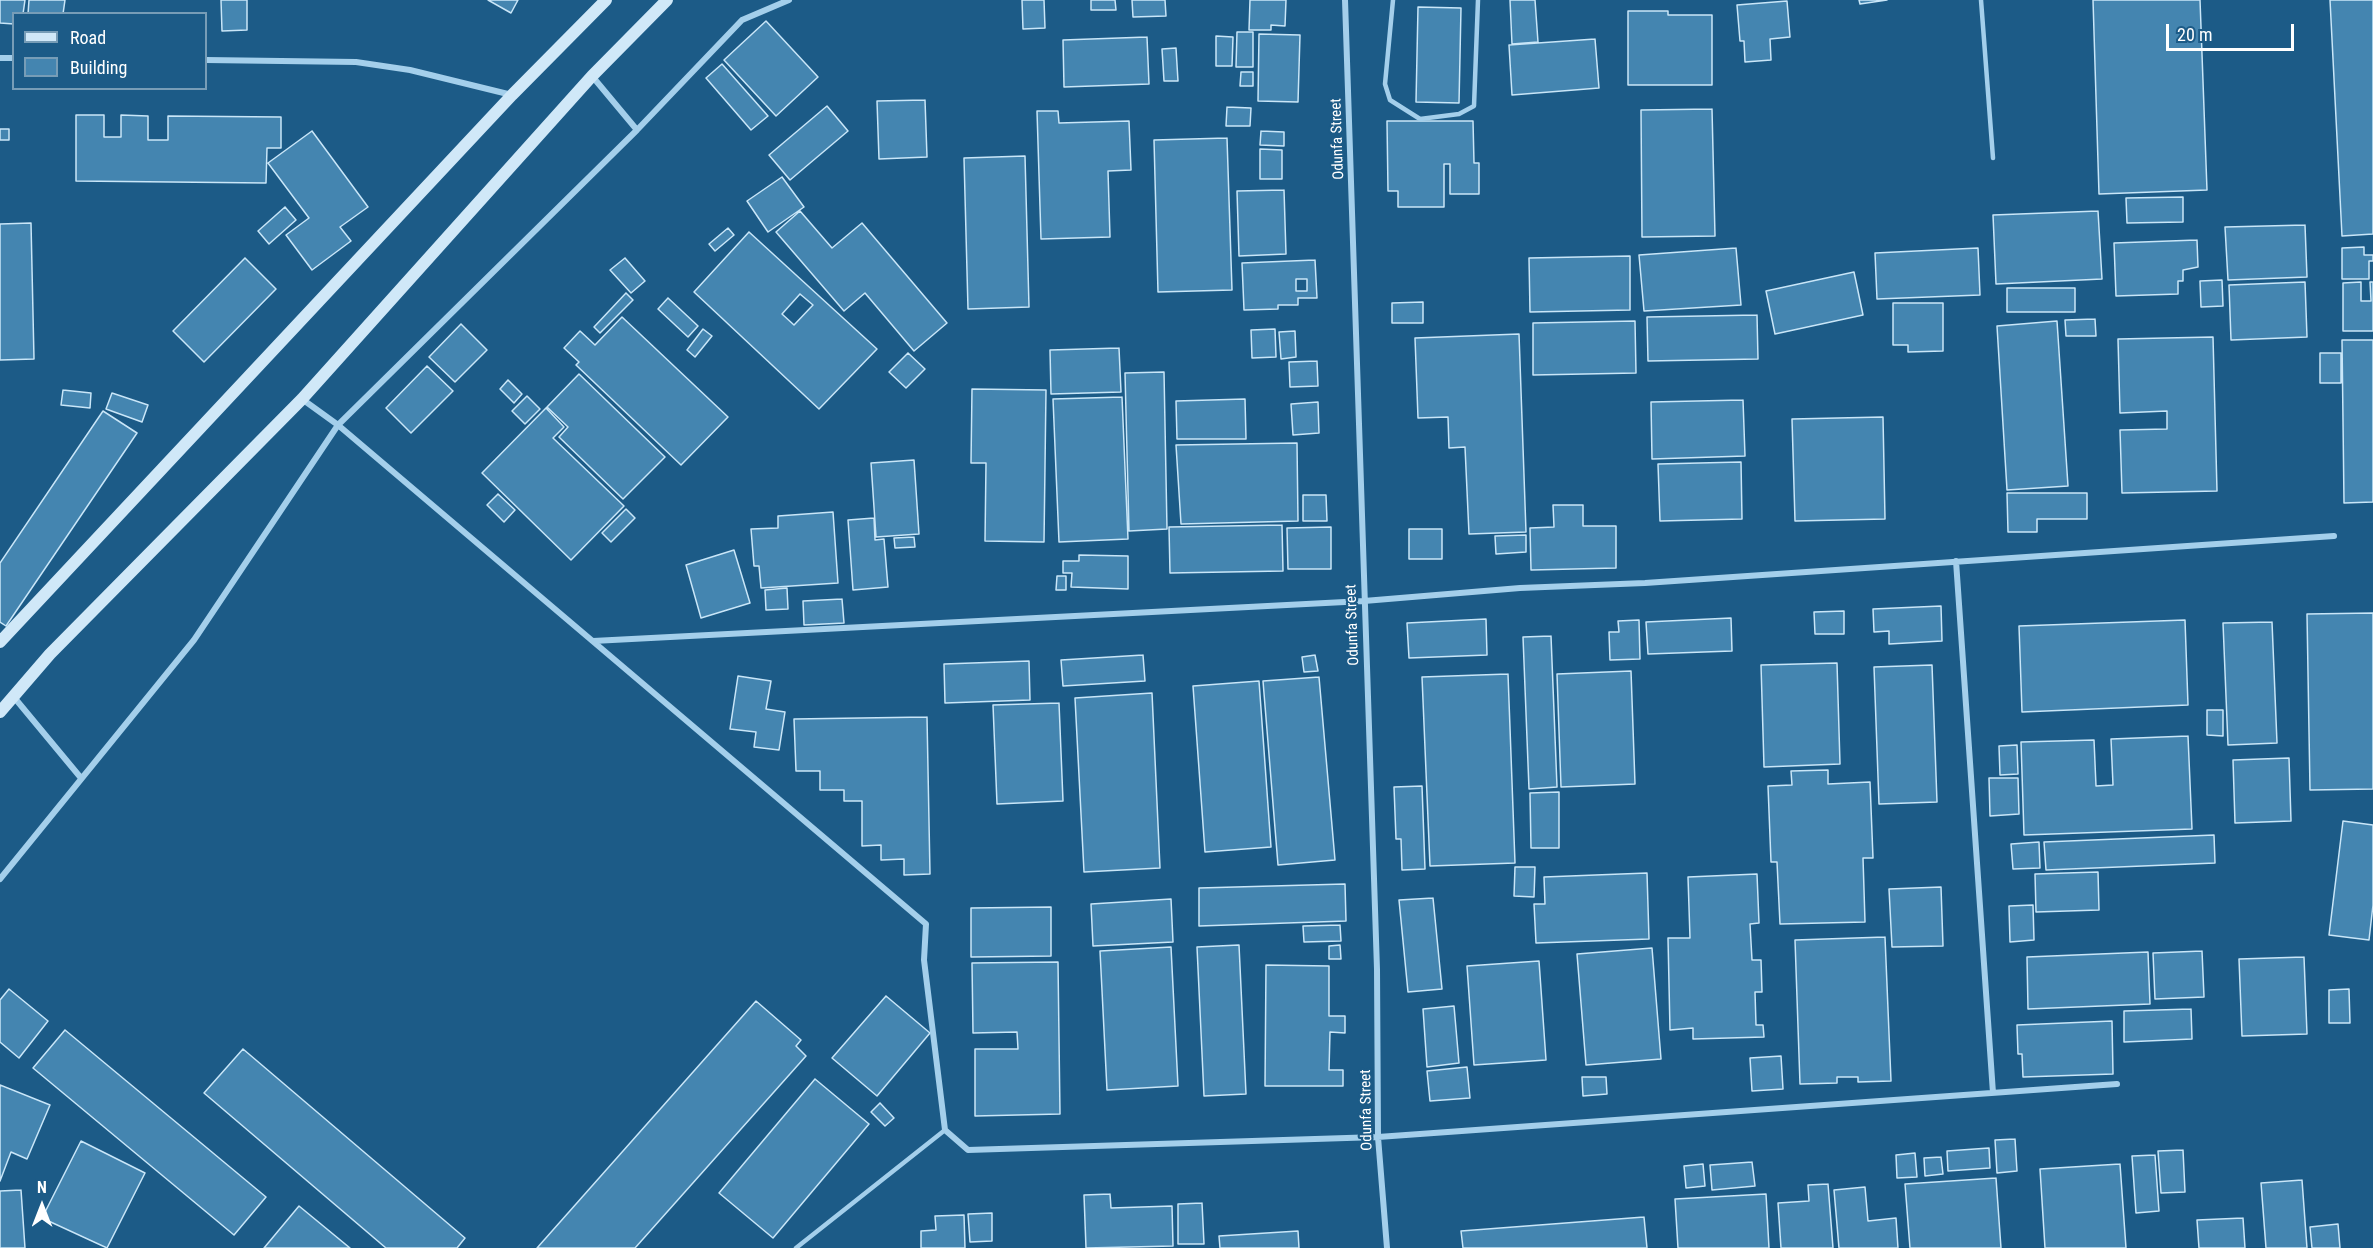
<!DOCTYPE html>
<style>
body{margin:0}
#map{position:relative;width:2373px;height:1248px;overflow:hidden;background:#1c5b87;font-family:"Roboto Condensed",sans-serif}
canvas{display:block}
.legend{position:absolute;left:12px;top:12px;width:195px;height:78px;box-sizing:border-box;background:#1c5b87;border:2px solid #779db7;margin:0;padding:8px 10px;list-style:none;font-size:18px;color:#fff}
.legend li{display:flex;align-items:center;gap:12px;height:30px}
.legend b{width:30px;border:2px solid #779db7}
.north{position:absolute;left:12px;top:1176px;width:60px;height:60px;-webkit-text-stroke:4px #1c5b87;paint-order:stroke;rotate:0deg;font-size:16px;font-weight:700;line-height:24px;text-align:center;color:#fff}
.north::after{content:'';display:block;margin:auto;width:21px;height:27px;background:#fff;clip-path:polygon(50% 0,100% 100%,50% 72%,0 100%)}
.scale{position:absolute;left:2166px;top:24px;width:128px;height:27px;box-sizing:border-box;border:3px solid #fff;border-top:0;padding-left:8px;font-size:18px;line-height:21px;white-space:nowrap;color:#fff;-webkit-text-stroke:4px #1c5b87;paint-order:stroke}
</style>
<div id="map">
<canvas width="2373" height="1248"></canvas>
<ul class="legend">
<li><b style="height:8px;background:#d0e8f8"></b>Road</li>
<li><b style="height:16px;background:#4485b0"></b>Building</li>
</ul>
<div class="north">N</div>
<div class="scale">20 m</div>
</div>
<script>
const ctx = document.querySelector('canvas').getContext('2d');
ctx.lineJoin = 'round';
function fillPath(path, color) {
  ctx.fillStyle = color;
  ctx.fill(path, 'evenodd');
}
function poly(rows) {
  const path = new Path2D();
  for (const r of rows) {
    path.moveTo(r[0], r[1]);
    for (let i = 2; i < r.length; i += 2) path.lineTo(r[i], r[i + 1]);
  }
  return path;
}
function stroke(path, color, width, dash) {
  ctx.strokeStyle = color;
  ctx.lineWidth = width;
  ctx.lineCap = dash ? 'butt' : 'round';
  ctx.setLineDash(dash || []);
  ctx.stroke(path);
}
function drawText(font, color, halo, rows, align = 'center') {
  ctx.font = font + ' "Roboto Condensed",sans-serif';
  ctx.lineWidth = 4.5;
  ctx.setLineDash([]);
  ctx.textBaseline = 'middle';
  ctx.strokeStyle = halo;
  ctx.fillStyle = color;
  for (const [text, x, y, turn = 0] of rows) {
    ctx.save();
    ctx.translate(x, y);
    ctx.rotate((+turn || 0) * Math.PI / 180);
    ctx.textAlign = isNaN(turn) ? turn : align;
    if (halo) ctx.strokeText(text, 0, 0);
    ctx.fillText(text, 0, 0);
    ctx.restore();
  }
}
const building = poly([
 [0,0,25,0,23,14,14,14,14,24,0,23,0,0],
 [29,0,65,0,63,14,28,14,29,0],
 [221,0,247,0,247,30,222,31,221,0],
 [488,0,518,0,511,13,488,0],
 [1022,0,1044,0,1045,28,1023,29,1022,0],
 [1091,0,1115,0,1116,10,1091,10,1091,0],
 [1132,0,1165,0,1166,16,1133,17,1132,0],
 [1250,0,1286,0,1285,26,1271,25,1271,30,1249,30,1250,0],
 [1510,0,1535,0,1538,42,1512,44,1510,0],
 [1859,0,1887,0,1860,4,1859,0],
 [2093,0,2200,0,2207,190,2099,194,2093,0],
 [2330,0,2373,0,2373,234,2342,236,2330,0],
 [1787,1,1790,37,1770,39,1771,60,1745,62,1744,41,1740,41,1737,5,1787,1],
 [1418,7,1461,8,1459,103,1416,102,1418,7],
 [1628,11,1668,11,1668,15,1712,15,1712,85,1628,85,1628,11],
 [766,21,818,77,776,116,724,60,766,21],
 [1237,32,1253,32,1253,67,1236,67,1237,32],
 [1259,34,1300,35,1298,102,1258,101,1259,34],
 [1216,36,1233,37,1232,66,1216,66,1216,36],
 [1147,37,1149,84,1064,87,1063,40,1147,37],
 [1595,39,1599,88,1512,95,1509,45,1595,39],
 [1176,48,1178,81,1164,81,1162,49,1176,48],
 [722,64,768,116,751,130,706,78,722,64],
 [1241,72,1253,72,1253,86,1240,86,1241,72],
 [925,100,927,157,879,159,877,101,925,100],
 [827,106,848,131,790,180,769,155,827,106],
 [1227,107,1251,108,1250,126,1226,126,1227,107],
 [1712,109,1715,236,1642,237,1641,110,1712,109],
 [1037,111,1058,111,1059,123,1129,121,1131,170,1108,171,1110,237,1041,239,1037,111],
 [76,115,104,115,104,137,121,137,121,115,148,116,148,140,168,140,168,116,281,117,281,148,267,148,266,183,76,181,76,115],
 [1387,121,1473,121,1474,163,1479,163,1479,194,1450,194,1450,164,1444,164,1444,207,1398,207,1398,191,1388,191,1387,121],
 [0,129,9,129,9,140,0,140,0,129],
 [312,131,368,207,340,227,351,241,312,270,286,235,309,218,268,163,312,131],
 [1261,131,1284,132,1284,146,1260,145,1261,131],
 [1227,138,1232,290,1158,292,1154,140,1227,138],
 [1260,149,1282,150,1282,179,1260,179,1260,149],
 [1025,156,1029,307,968,309,964,158,1025,156],
 [782,177,804,207,768,232,747,201,782,177],
 [1284,190,1286,254,1239,256,1237,191,1284,190],
 [2183,197,2183,222,2127,223,2126,198,2183,197],
 [285,207,296,220,269,244,258,231,285,207],
 [800,211,832,248,862,223,947,323,914,351,865,293,844,311,776,232,800,211],
 [2098,211,2102,279,1996,284,1993,215,2098,211],
 [31,223,34,359,0,360,0,224,31,223],
 [2305,225,2307,277,2228,280,2225,227,2305,225],
 [728,228,734,235,715,251,709,244,728,228],
 [749,232,877,349,819,409,694,292,749,232],
 [800,294,813,305,794,325,782,314,800,294],
 [2197,240,2198,267,2183,270,2183,281,2178,281,2178,294,2116,296,2114,243,2197,240],
 [2364,247,2364,255,2373,255,2373,261,2369,261,2369,279,2342,279,2342,248,2364,247],
 [1736,248,1741,305,1644,311,1639,255,1736,248],
 [1978,248,1980,295,1877,299,1875,253,1978,248],
 [1630,256,1630,310,1530,312,1529,258,1630,256],
 [245,258,276,289,204,362,173,331,245,258],
 [625,258,645,281,631,293,610,270,625,258],
 [1315,260,1317,298,1298,298,1298,305,1278,305,1278,309,1244,310,1242,263,1315,260],
 [1296,279,1307,279,1307,291,1296,291,1296,279],
 [1854,272,1863,315,1775,334,1766,291,1854,272],
 [2222,280,2223,306,2201,307,2200,281,2222,280],
 [2305,282,2307,337,2231,340,2229,285,2305,282],
 [2361,282,2361,301,2371,301,2370,282,2373,282,2373,331,2343,331,2343,283,2361,282],
 [2007,288,2075,288,2075,312,2007,312,2007,288],
 [626,293,633,300,600,333,594,327,626,293],
 [668,298,698,326,688,337,658,309,668,298],
 [1423,302,1423,323,1392,323,1392,303,1423,302],
 [1893,303,1943,303,1943,351,1908,352,1908,345,1893,345,1893,303],
 [1757,315,1758,359,1648,361,1647,317,1757,315],
 [622,317,728,417,681,465,576,365,579,362,564,348,580,331,595,345,622,317],
 [2095,319,2096,336,2066,336,2065,320,2095,319],
 [1635,321,1636,373,1533,375,1533,323,1635,321],
 [2057,321,2068,486,2007,490,1997,326,2057,321],
 [461,324,487,350,455,382,429,357,461,324],
 [703,329,712,336,695,357,687,350,703,329],
 [1275,329,1276,357,1252,358,1251,330,1275,329],
 [1295,331,1296,357,1281,359,1279,332,1295,331],
 [1519,334,1526,532,1469,534,1465,447,1449,448,1448,417,1418,418,1415,338,1519,334],
 [2213,337,2217,491,2122,493,2120,430,2167,429,2167,411,2120,413,2118,339,2213,337],
 [2342,340,2373,340,2373,502,2344,503,2342,340],
 [1119,348,1121,392,1051,394,1050,350,1119,348],
 [908,353,925,369,906,388,889,372,908,353],
 [2320,353,2341,353,2341,383,2320,383,2320,353],
 [1317,361,1318,386,1290,387,1289,362,1317,361],
 [427,366,453,391,411,433,386,408,427,366],
 [1164,372,1167,529,1129,531,1125,373,1164,372],
 [579,374,665,457,623,499,559,437,568,427,547,407,579,374],
 [508,380,522,394,514,403,500,389,508,380],
 [972,389,1046,390,1044,542,985,541,986,463,971,463,972,389],
 [63,390,91,393,90,408,61,405,63,390],
 [112,393,148,405,142,422,106,409,112,393],
 [527,396,540,409,525,424,512,411,527,396],
 [1122,397,1128,539,1059,542,1053,399,1122,397],
 [1245,399,1246,439,1177,439,1176,401,1245,399],
 [1743,400,1745,456,1652,459,1651,402,1743,400],
 [1318,402,1319,433,1293,435,1291,404,1318,402],
 [546,408,564,427,553,438,624,506,571,560,482,473,546,408],
 [103,411,137,433,6,626,0,622,0,563,103,411],
 [1883,417,1885,519,1795,521,1792,419,1883,417],
 [1297,443,1298,521,1181,524,1176,445,1297,443],
 [914,460,919,534,876,537,871,463,914,460],
 [1741,462,1742,519,1660,521,1658,464,1741,462],
 [2007,493,2087,493,2087,519,2037,519,2037,532,2008,532,2007,493],
 [498,494,515,510,504,522,487,505,498,494],
 [1303,495,1326,495,1327,521,1303,521,1303,495],
 [1553,505,1583,505,1583,526,1616,526,1616,568,1531,570,1530,528,1554,527,1553,505],
 [626,509,635,518,611,542,602,533,626,509],
 [833,512,838,583,761,588,759,566,754,566,751,529,778,528,778,516,833,512],
 [874,518,875,540,884,539,888,587,853,590,848,520,874,518],
 [1282,525,1283,571,1170,573,1169,527,1282,525],
 [1331,527,1331,569,1288,569,1287,528,1331,527],
 [1409,529,1442,529,1442,559,1409,559,1409,529],
 [1526,535,1526,552,1496,554,1495,536,1526,535],
 [914,537,915,547,895,548,894,538,914,537],
 [734,550,750,603,701,618,686,565,734,550],
 [1079,555,1128,556,1128,589,1071,587,1072,573,1063,573,1063,561,1079,561,1079,555],
 [1057,576,1066,576,1066,590,1056,590,1057,576],
 [787,588,788,609,766,610,765,590,787,588],
 [842,599,844,623,804,625,803,601,842,599],
 [1941,606,1942,641,1889,644,1889,631,1874,632,1873,609,1941,606],
 [1844,611,1844,634,1815,634,1814,612,1844,611],
 [2373,613,2373,789,2310,790,2307,614,2373,613],
 [1731,618,1732,651,1648,654,1646,622,1731,618],
 [1486,619,1487,655,1409,658,1407,623,1486,619],
 [1639,620,1640,659,1610,660,1609,632,1619,632,1618,621,1639,620],
 [2185,620,2188,705,2022,712,2019,626,2185,620],
 [2272,622,2277,743,2228,745,2223,623,2272,622],
 [1551,636,1557,787,1529,789,1523,637,1551,636],
 [1143,655,1145,681,1063,686,1061,660,1143,655],
 [1315,655,1318,671,1304,672,1302,657,1315,655],
 [1029,661,1030,700,945,703,944,664,1029,661],
 [1837,663,1840,764,1764,767,1761,665,1837,663],
 [1932,665,1937,802,1879,804,1874,667,1932,665],
 [1631,671,1635,784,1561,787,1557,674,1631,671],
 [1508,674,1515,863,1430,866,1422,677,1508,674],
 [738,676,771,681,766,709,785,712,779,750,754,747,756,732,730,729,738,676],
 [1319,677,1335,860,1278,865,1263,681,1319,677],
 [1259,681,1271,847,1205,852,1193,686,1259,681],
 [1152,693,1160,868,1084,872,1075,698,1152,693],
 [1059,703,1063,801,997,804,993,705,1059,703],
 [2207,710,2223,710,2223,736,2207,735,2207,710],
 [927,717,930,874,904,875,904,859,881,860,881,845,862,846,862,801,844,801,844,790,820,790,820,771,796,771,794,719,927,717],
 [2188,736,2192,829,2024,835,2021,742,2094,740,2096,786,2113,785,2111,739,2188,736],
 [2017,745,2018,774,2000,775,1999,746,2017,745],
 [2289,758,2291,821,2235,823,2233,760,2289,758],
 [1828,770,1828,784,1870,782,1873,858,1863,858,1865,922,1780,924,1777,862,1771,862,1768,786,1792,785,1791,771,1828,770],
 [1989,778,2018,778,2019,814,1990,816,1989,778],
 [1422,786,1425,869,1402,870,1401,839,1396,839,1394,787,1422,786],
 [1559,792,1559,848,1531,848,1530,793,1559,792],
 [2343,821,2373,825,2373,905,2369,940,2329,935,2343,821],
 [2214,835,2215,863,2046,870,2044,842,2214,835],
 [2039,842,2040,868,2013,869,2011,844,2039,842],
 [1515,867,1535,867,1534,897,1514,896,1515,867],
 [2098,872,2099,910,2036,912,2035,874,2098,872],
 [1647,873,1649,939,1536,943,1534,904,1545,904,1544,877,1647,873],
 [1757,874,1759,923,1750,924,1752,960,1761,960,1762,992,1755,992,1756,1025,1763,1025,1764,1037,1693,1039,1693,1028,1670,1030,1668,938,1690,938,1688,877,1757,874],
 [1345,884,1346,921,1199,926,1199,888,1345,884],
 [1941,887,1943,946,1892,947,1889,889,1941,887],
 [1433,898,1442,989,1408,992,1399,900,1433,898],
 [1171,899,1173,942,1093,946,1091,904,1171,899],
 [2033,905,2034,940,2010,942,2009,906,2033,905],
 [1051,907,1051,956,971,957,971,908,1051,907],
 [1340,925,1341,941,1304,942,1303,926,1340,925],
 [1885,937,1891,1081,1858,1082,1858,1077,1837,1077,1837,1083,1800,1084,1795,940,1885,937],
 [1239,945,1246,1094,1204,1096,1197,947,1239,945],
 [1340,945,1341,959,1329,959,1329,946,1340,945],
 [1171,947,1178,1086,1107,1090,1100,951,1171,947],
 [1652,948,1661,1059,1586,1065,1577,954,1652,948],
 [2202,951,2204,997,2155,999,2153,953,2202,951],
 [2148,952,2150,1004,2028,1009,2027,957,2148,952],
 [2304,957,2307,1034,2242,1036,2239,959,2304,957],
 [1539,961,1546,1060,1474,1065,1467,966,1539,961],
 [1058,962,1060,1114,975,1116,975,1049,1018,1049,1017,1032,973,1033,972,963,1058,962],
 [1266,965,1329,966,1329,1016,1345,1016,1345,1033,1330,1032,1329,1070,1343,1070,1343,1086,1265,1086,1266,965],
 [9,989,48,1021,19,1058,0,1042,0,1000,9,989],
 [2349,989,2350,1023,2329,1023,2329,990,2349,989],
 [886,996,930,1033,877,1096,832,1058,886,996],
 [756,1001,801,1040,796,1046,806,1056,635,1248,537,1248,756,1001],
 [1454,1006,1459,1063,1427,1067,1423,1009,1454,1006],
 [2191,1009,2192,1039,2124,1042,2124,1011,2191,1009],
 [2112,1021,2113,1074,2023,1077,2022,1054,2018,1054,2017,1025,2112,1021],
 [65,1030,266,1197,234,1235,33,1068,65,1030],
 [243,1049,465,1238,457,1248,386,1248,204,1093,243,1049],
 [1781,1056,1783,1089,1752,1091,1750,1058,1781,1056],
 [1467,1067,1470,1098,1430,1101,1427,1071,1467,1067],
 [1582,1077,1606,1077,1607,1094,1583,1096,1582,1077],
 [815,1079,869,1124,773,1238,719,1193,815,1079],
 [0,1085,50,1105,27,1159,11,1152,0,1181,0,1085],
 [880,1103,894,1118,885,1126,871,1112,880,1103],
 [2015,1139,2017,1171,1997,1173,1995,1140,2015,1139],
 [81,1141,145,1173,107,1248,42,1218,81,1141],
 [1989,1148,1990,1168,1948,1171,1947,1151,1989,1148],
 [2183,1150,2185,1192,2161,1193,2158,1151,2183,1150],
 [1915,1153,1917,1177,1897,1178,1896,1155,1915,1153],
 [2155,1155,2159,1211,2136,1213,2132,1156,2155,1155],
 [1941,1157,1943,1174,1925,1176,1924,1158,1941,1157],
 [1752,1162,1755,1186,1712,1190,1710,1165,1752,1162],
 [1703,1164,1705,1186,1686,1188,1684,1166,1703,1164],
 [2120,1164,2126,1248,2045,1248,2040,1169,2120,1164],
 [1996,1178,2001,1248,1910,1248,1905,1184,1996,1178],
 [2302,1180,2307,1248,2266,1248,2261,1183,2302,1180],
 [1828,1184,1833,1248,1781,1248,1778,1203,1809,1201,1808,1185,1828,1184],
 [1865,1187,1868,1221,1896,1218,1898,1248,1839,1248,1834,1190,1865,1187],
 [21,1190,25,1248,0,1248,0,1191,21,1190],
 [1110,1194,1111,1208,1172,1206,1173,1246,1086,1248,1084,1195,1110,1194],
 [1766,1194,1769,1248,1678,1248,1675,1199,1766,1194],
 [1202,1203,1204,1244,1178,1244,1178,1204,1202,1203],
 [299,1206,350,1248,264,1248,299,1206],
 [992,1213,992,1241,970,1242,968,1214,992,1213],
 [964,1215,965,1248,921,1248,921,1231,936,1230,935,1216,964,1215],
 [1644,1217,1647,1248,1463,1248,1461,1231,1644,1217],
 [2243,1218,2245,1248,2199,1248,2197,1220,2243,1218],
 [2338,1224,2340,1248,2312,1248,2310,1227,2338,1224],
 [1298,1231,1299,1248,1220,1248,1219,1236,1298,1231]
]);
const service = poly([
 [1393,0,1385,84,1390,100,1420,119,1459,114,1474,106,1478,0],
 [1981,0,1993,158],
 [796,1248,945,1130]
]);
const minor = poly([
 [1345,0,1377,969,1378,1137,1387,1248],
 [0,58,14,58],
 [206,60,356,62,410,70,512,95],
 [592,76,637,130],
 [302,399,338,425,926,924,924,960,945,1130,968,1150,1378,1137,2117,1084],
 [1956,561,1993,1093],
 [593,641,1364,601,1520,588,1645,583,2334,536],
 [13,696,81,778],
 [0,879,194,640,338,425,637,130,742,20,789,0]
]);
const secondary = poly([
 [0,642,512,95,606,0],
 [0,712,50,654,302,399,592,76,667,0]
]);
const streetNames = [
 ["Odunfa Street",1338,139,-92],
 ["Odunfa Street",1353,625,-92],
 ["Odunfa Street",1367,1110,-91]
];
fillPath(building, '#4485b0');
stroke(building, '#c9e6f8', 1.5);
stroke(service, '#a4cfeb', 4.5);
stroke(minor, '#a4cfeb', 6);
stroke(secondary, '#d0e8f8', 12);
drawText('15px', '#fff', '#1c5b87', streetNames);
</script>
